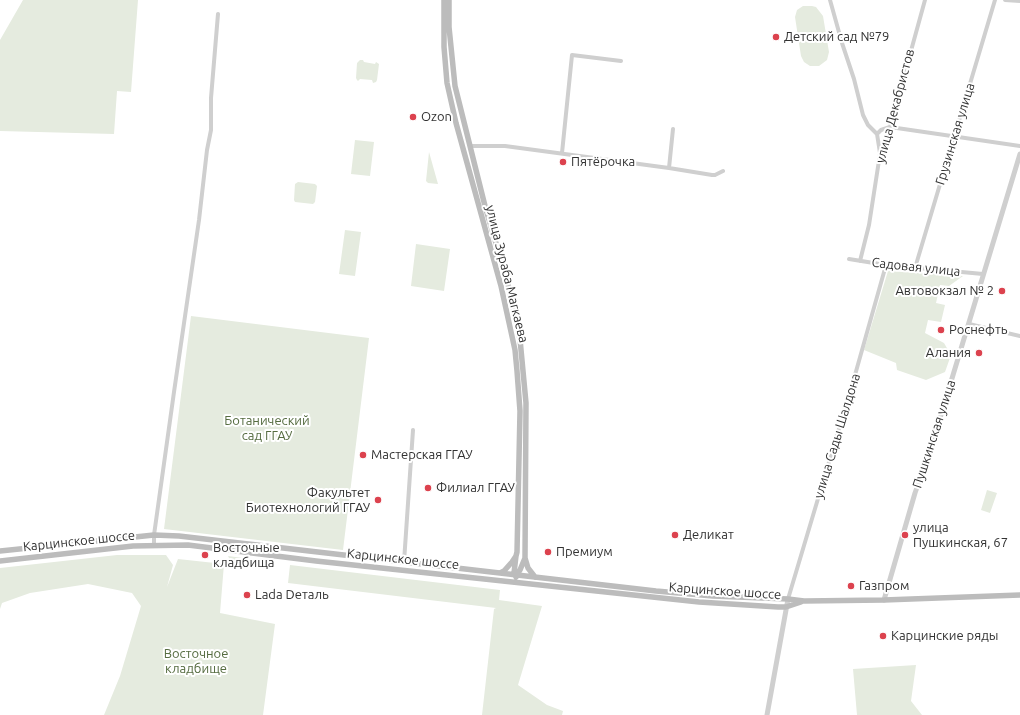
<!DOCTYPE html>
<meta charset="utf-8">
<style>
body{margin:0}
canvas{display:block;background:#fff}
</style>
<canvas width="1020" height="715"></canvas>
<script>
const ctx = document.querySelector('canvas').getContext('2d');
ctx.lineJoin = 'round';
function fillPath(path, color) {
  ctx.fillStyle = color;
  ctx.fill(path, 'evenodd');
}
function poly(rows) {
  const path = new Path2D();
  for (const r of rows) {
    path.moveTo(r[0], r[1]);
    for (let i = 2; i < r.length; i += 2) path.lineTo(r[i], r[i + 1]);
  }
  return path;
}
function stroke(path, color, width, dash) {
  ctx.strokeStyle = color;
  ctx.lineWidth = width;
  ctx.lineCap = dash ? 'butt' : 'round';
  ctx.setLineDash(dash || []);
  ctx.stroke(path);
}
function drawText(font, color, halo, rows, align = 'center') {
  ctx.font = font + ' Ubuntu,sans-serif';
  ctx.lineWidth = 4;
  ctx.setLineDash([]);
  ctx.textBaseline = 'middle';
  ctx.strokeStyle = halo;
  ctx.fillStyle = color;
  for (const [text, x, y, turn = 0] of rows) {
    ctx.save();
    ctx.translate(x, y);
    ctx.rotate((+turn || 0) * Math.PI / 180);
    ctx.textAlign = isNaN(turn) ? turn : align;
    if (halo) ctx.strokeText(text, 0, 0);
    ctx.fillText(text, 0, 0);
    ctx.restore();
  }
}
const green = poly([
 [23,0,138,0,131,92,117,91,114,134,0,131,0,40],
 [803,6,812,6,816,7,823,16,829,52,827,60,819,66,810,66,804,62,801,56,795,17,797,10],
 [360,60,363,60,364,62,375,64,376,62,379,64,377,80,376,82,373,83,372,80,360,79,358,81,357,80,356,78,357,63],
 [355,140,374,142,370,176,351,174],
 [429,152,438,184,428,183,426,181],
 [298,182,315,184,317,186,315,202,313,204,295,202,294,200,295,184],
 [345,230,361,232,355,276,339,274],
 [416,244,450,249,444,291,411,286],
 [888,271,963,276,949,286,940,285,936,303,945,305,941,322,928,320,925,333,944,343,951,355,945,372,926,380,897,370,896,363,864,350],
 [191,316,369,338,343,550,164,529],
 [987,490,997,493,990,513,981,510],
 [117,555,166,555,173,565,167,587,178,559,224,564,220,613,275,624,263,715,104,715,120,676,141,606,132,593,88,584,30,593,2,603,0,609,0,568],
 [228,556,265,561,259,567,232,564],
 [290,565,500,590,499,600,542,606,518,685,547,705,563,711,562,715,482,715,494,609,496,608,288,583],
 [916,665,911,701,922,715,857,715,853,669]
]);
const minor = poly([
 [830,0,842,43,854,79,863,115,868,125,877,134,880,153],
 [1005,0,1020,1],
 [877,134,881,130,890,127,1020,146],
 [470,146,505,146,669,168,673,129],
 [562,153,572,55,621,61],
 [669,168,712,175,715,175,723,171],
 [849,259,886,265,983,274],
 [860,261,869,225,880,154,890,127,925,0],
 [915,268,995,0],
 [969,324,1020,336],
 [154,545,154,535,174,392,199,220,207,150,211,130,211,98,218,14],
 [404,562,413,430],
 [788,599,855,375,886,265]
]);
const tertiary = poly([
 [884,600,915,493,930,451,1020,154],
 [767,715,788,599]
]);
const secondary = poly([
 [444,0,444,47,447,83,456,123,501,286,515,350,517,371,520,411,517,552,516,556,512,562,504,571,500,573],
 [449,0,449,27,455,86,485,206,508,284,520,339,526,403,525,558,528,568,535,577],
 [0,551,154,535,179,536,656,591,713,596,788,599,804,601,884,600,1020,595],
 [0,561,133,546,188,545,316,561,699,602,778,607,786,607,801,602],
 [515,576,520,570,525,558],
 [516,577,514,573,516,556]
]);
const markers = [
 [776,37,4,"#dc424e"],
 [413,117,4,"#dc424e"],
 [563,162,4,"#dc424e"],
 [1002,291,4,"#dc424e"],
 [941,330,4,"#dc424e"],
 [979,353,4,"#dc424e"],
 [363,455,4,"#dc424e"],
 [428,488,4,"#dc424e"],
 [378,500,4,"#dc424e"],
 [675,535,4,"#dc424e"],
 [905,535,4,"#dc424e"],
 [548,552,4,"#dc424e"],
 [205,555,4,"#dc424e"],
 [851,586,4,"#dc424e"],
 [247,595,4,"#dc424e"],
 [883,636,4,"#dc424e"]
];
const poiNames = [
 ["Детский сад №79",784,37],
 ["Ozon",421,117],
 ["Пятёрочка",571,162],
 ["Автовокзал № 2",994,291,"right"],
 ["Роснефть",949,330],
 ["Алания",971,353,"right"],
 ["Мастерская ГГАУ",371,455],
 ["Филиал ГГАУ",436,488],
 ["Факультет",370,493,"right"],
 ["Биотехнологий ГГАУ",370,508,"right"],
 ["улица",913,528],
 ["Пушкинская, 67",913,543],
 ["Деликат",683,535],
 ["Восточные",213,548],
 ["кладбища",213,563],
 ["Премиум",556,552],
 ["Газпром",859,586],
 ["Lada Dеталь",255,595],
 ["Карцинские ряды",891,636]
];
const streetNames = [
 ["улица Декабристов",895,106,-75],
 ["Грузинская улица",955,134,-73],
 ["Садовая улица",916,267,6],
 ["улица Зураба Магкаева",507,274,76],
 ["Пушкинская улица",934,434,-72],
 ["улица Сады Шалдона",837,436,-73],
 ["Карцинское шоссе",79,541,-6],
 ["Карцинское шоссе",403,559,6],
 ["Карцинское шоссе",725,591,4]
];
const parkNames = [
 ["Ботанический",267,421],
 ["сад ГГАУ",267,436],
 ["Восточное",196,654],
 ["кладбище",196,669]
];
fillPath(green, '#e5ebdf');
stroke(minor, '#cfcfcf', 4);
stroke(tertiary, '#cfcfcf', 5);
stroke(secondary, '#bcbcbc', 5.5);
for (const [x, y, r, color] of markers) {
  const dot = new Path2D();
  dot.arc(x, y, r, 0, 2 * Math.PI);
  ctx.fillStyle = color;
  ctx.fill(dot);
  stroke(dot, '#fff', 1.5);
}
drawText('13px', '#323232', '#fff', poiNames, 'left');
drawText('13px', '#323232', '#fff', streetNames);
drawText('13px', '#566c41', '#fff', parkNames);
</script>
